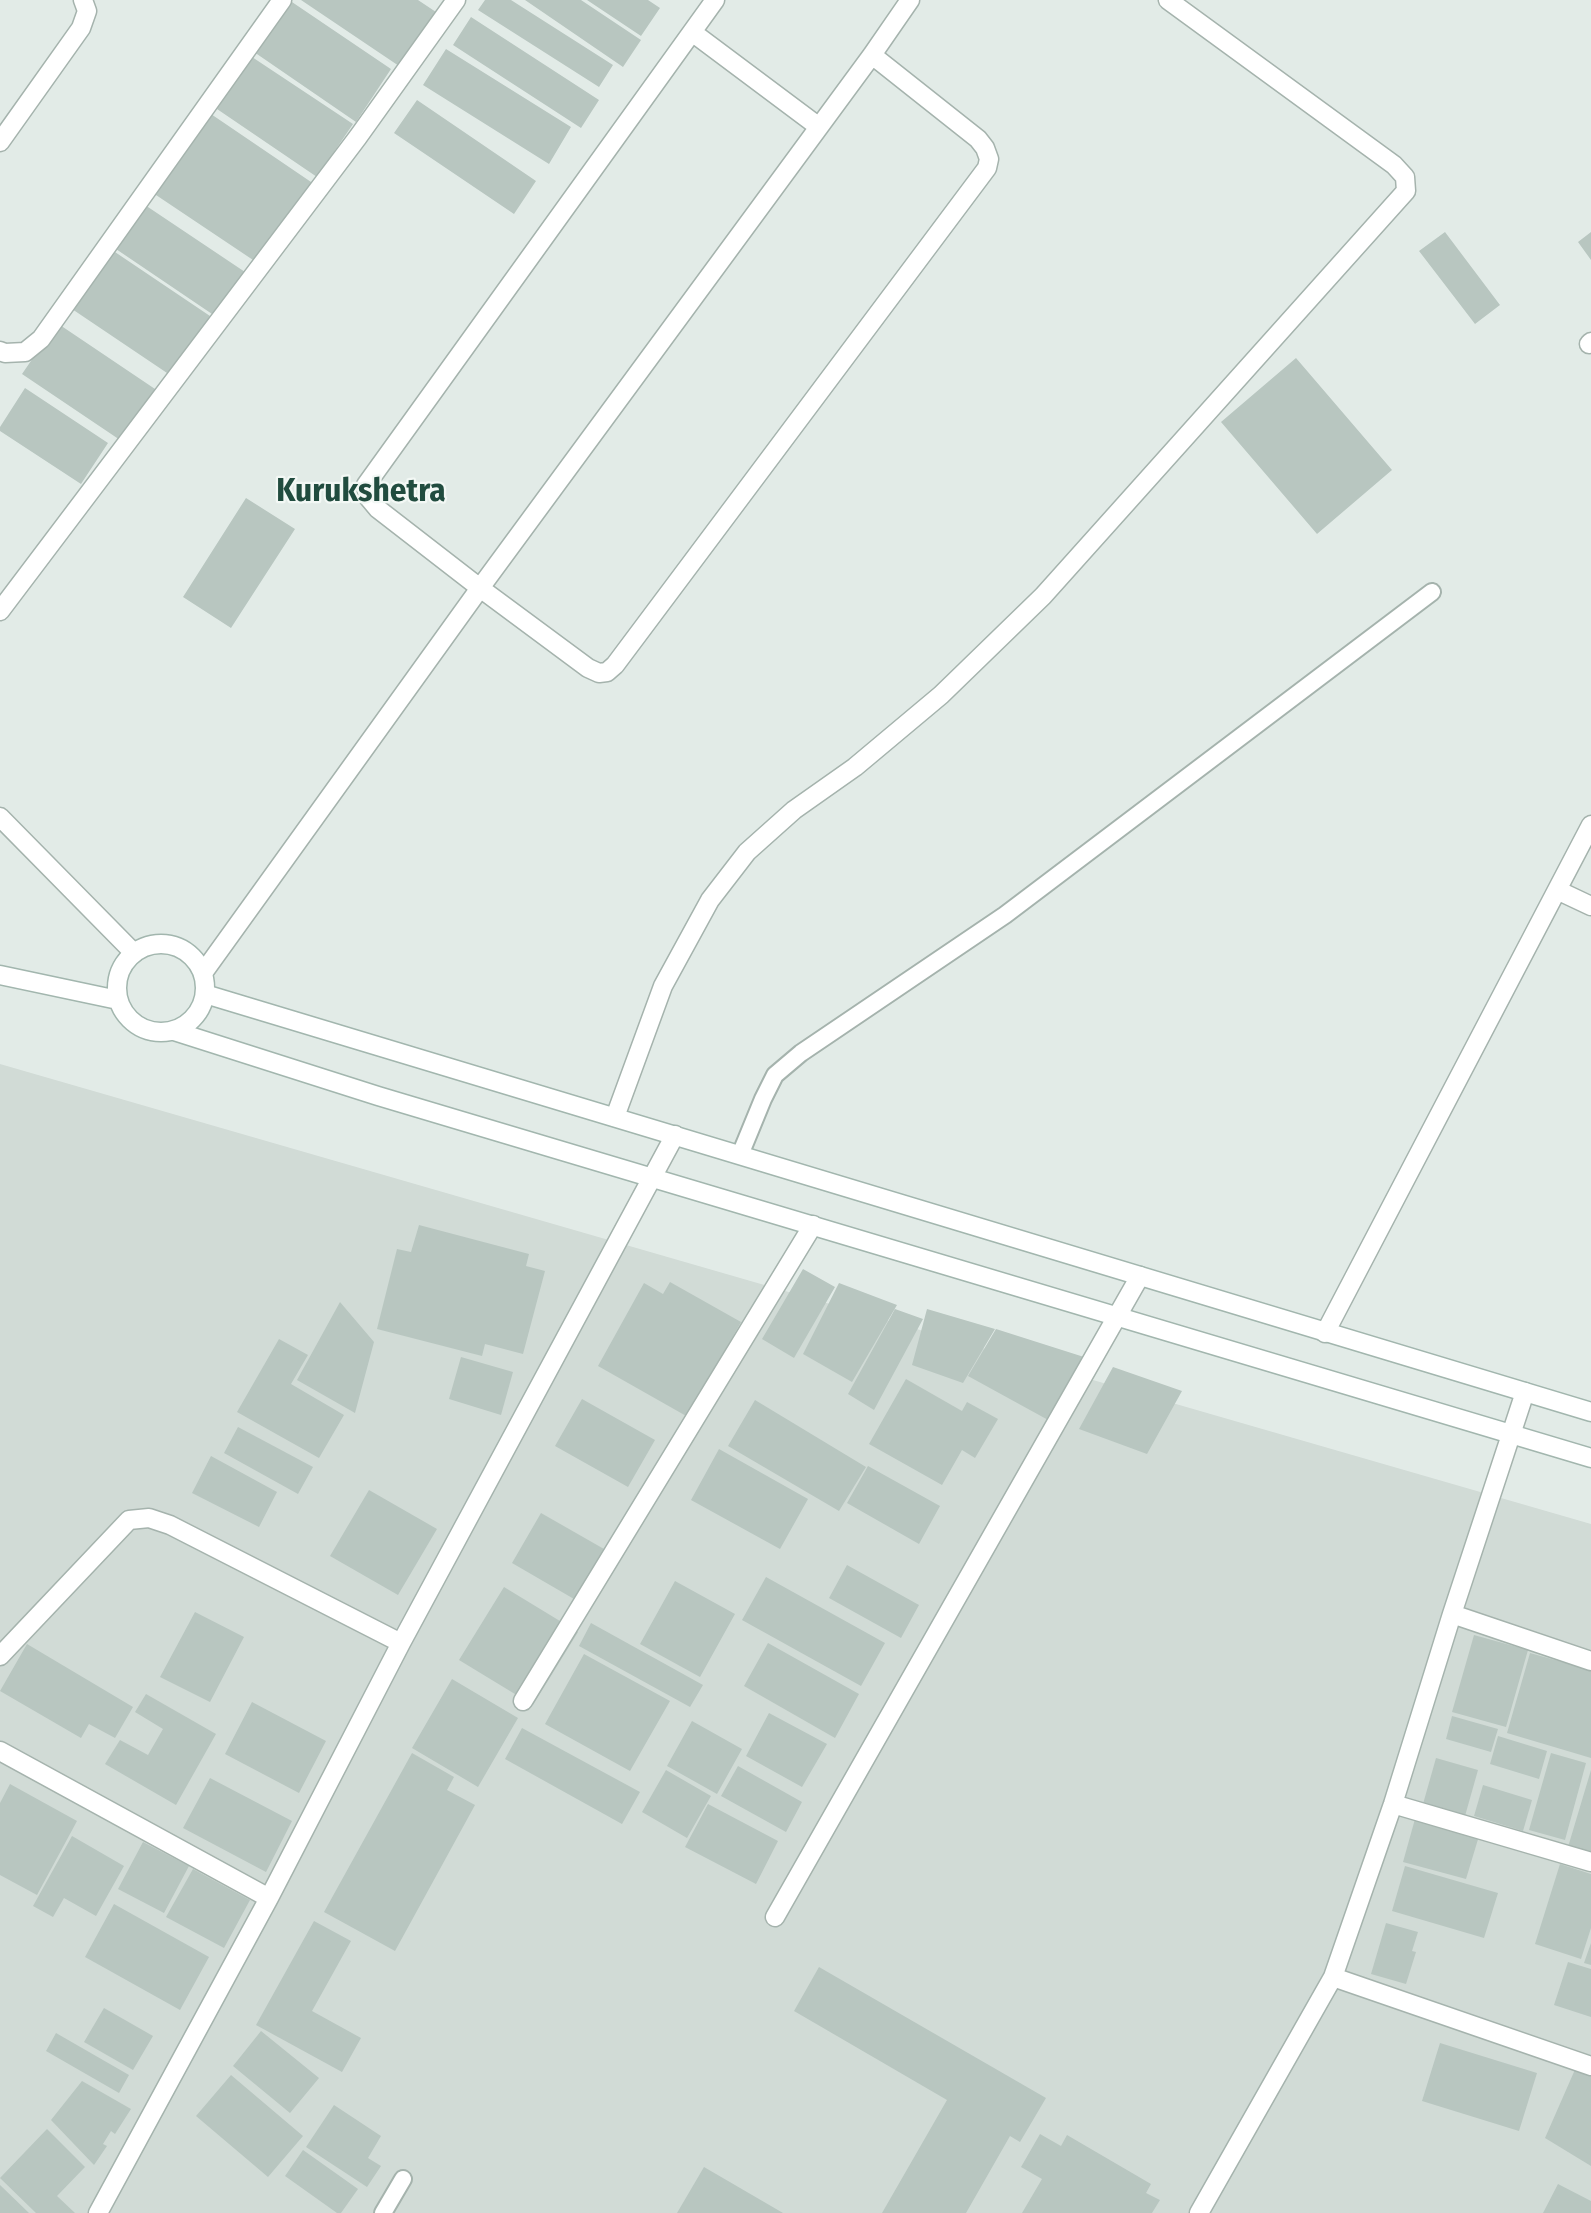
<!DOCTYPE html>
<style>
body{margin:0}
canvas{display:block;background:#e2ebe7}
</style>
<canvas width="1591" height="2213"></canvas>
<script>
const ctx = document.querySelector('canvas').getContext('2d');
ctx.lineJoin = 'round';
function fillPath(path, color) {
  ctx.fillStyle = color;
  ctx.fill(path, 'evenodd');
}
function poly(rows) {
  const path = new Path2D();
  for (const r of rows) {
    if (r.length === 3) {
      path.moveTo(r[0] + r[2], r[1]);
      path.arc(r[0], r[1], r[2], 0, 2 * Math.PI);
      continue;
    }
    path.moveTo(r[0], r[1]);
    for (let i = 2; i < r.length; i += 2) path.lineTo(r[i], r[i + 1]);
  }
  return path;
}
function stroke(path, color, width, dash) {
  ctx.strokeStyle = color;
  ctx.lineWidth = width;
  ctx.lineCap = dash ? 'butt' : 'round';
  ctx.setLineDash(dash || []);
  ctx.stroke(path);
}
function drawText(font, color, halo, rows, align = 'center') {
  ctx.font = font + ' "Fira Sans Condensed",sans-serif';
  ctx.lineWidth = 4.5;
  ctx.setLineDash([]);
  ctx.textBaseline = 'middle';
  ctx.strokeStyle = halo;
  ctx.fillStyle = color;
  for (const [text, x, y, turn = 0] of rows) {
    ctx.save();
    ctx.translate(x, y);
    ctx.rotate((+turn || 0) * Math.PI / 180);
    ctx.textAlign = isNaN(turn) ? turn : align;
    if (halo) ctx.strokeText(text, 0, 0);
    ctx.fillText(text, 0, 0);
    ctx.restore();
  }
}
const built = poly([
 [0,1064,1591,1524,1591,2213,0,2213]
]);
const building = poly([
 [289,0,391,69,356,122,254,52],
 [301,0,418,0,436,12,399,66],
 [485,0,511,0,613,65,599,87,478,10],
 [525,0,581,0,641,40,623,67],
 [587,0,648,0,660,8,641,36],
 [471,17,599,100,581,128,453,45],
 [446,49,571,127,549,164,423,85],
 [252,57,353,124,317,177,217,109],
 [417,100,536,181,514,214,394,133],
 [208,112,314,184,259,264,153,193],
 [142,203,245,272,215,316,113,247],
 [1445,232,1500,305,1475,324,1419,251],
 [1591,232,1591,260,1578,242],
 [112,250,210,316,170,375,72,309],
 [57,323,158,391,123,442,22,374],
 [1296,358,1392,470,1317,534,1221,422],
 [25,388,108,443,81,484,0,431,0,427],
 [246,498,295,529,231,628,183,597],
 [419,1225,529,1254,526,1266,545,1271,523,1354,485,1344,482,1356,377,1329,397,1249,411,1252],
 [803,1269,835,1287,794,1358,762,1339],
 [670,1282,741,1322,688,1417,598,1366,644,1283,663,1294],
 [839,1283,897,1305,852,1382,803,1354],
 [340,1302,374,1342,355,1413,297,1380],
 [895,1309,923,1319,874,1410,848,1394],
 [927,1309,995,1329,963,1383,912,1365],
 [996,1329,1084,1357,1050,1421,968,1376],
 [279,1339,308,1355,291,1384,344,1415,319,1458,237,1412],
 [461,1357,513,1372,501,1415,449,1399],
 [1113,1367,1182,1391,1147,1454,1079,1429],
 [906,1379,962,1411,967,1402,998,1419,975,1458,962,1450,942,1485,869,1444],
 [582,1399,655,1440,628,1487,555,1446],
 [755,1400,866,1467,839,1511,728,1446],
 [238,1427,313,1467,298,1494,224,1453],
 [719,1449,808,1499,780,1549,691,1500],
 [211,1456,277,1492,259,1527,192,1493],
 [868,1466,940,1506,919,1544,847,1503],
 [369,1490,437,1529,398,1595,330,1556],
 [541,1513,604,1549,574,1599,512,1563],
 [847,1565,919,1605,901,1638,829,1598],
 [766,1577,885,1643,861,1686,742,1620],
 [675,1581,735,1614,700,1677,640,1644],
 [504,1587,578,1632,533,1705,459,1660],
 [195,1612,244,1637,210,1702,160,1677],
 [591,1623,703,1685,690,1707,579,1646],
 [1474,1635,1528,1650,1506,1727,1452,1712],
 [768,1643,859,1694,835,1738,744,1686],
 [27,1644,133,1707,115,1738,89,1724,81,1738,0,1691],
 [1530,1653,1591,1670,1591,1758,1507,1733],
 [584,1654,670,1701,630,1771,545,1724],
 [452,1679,518,1718,478,1787,412,1748],
 [146,1694,216,1734,176,1805,105,1764,120,1740,148,1755,163,1729,135,1712],
 [252,1702,326,1741,299,1793,225,1754],
 [769,1713,827,1744,802,1787,746,1756],
 [1452,1716,1498,1729,1491,1752,1446,1739],
 [692,1721,742,1749,717,1794,667,1766],
 [522,1728,640,1792,622,1824,505,1759],
 [1498,1736,1547,1751,1539,1779,1490,1764],
 [412,1753,454,1777,447,1790,475,1805,395,1951,324,1912],
 [1551,1753,1586,1763,1565,1840,1529,1830],
 [1436,1758,1478,1770,1465,1816,1423,1804],
 [738,1766,802,1802,786,1832,721,1796],
 [666,1770,711,1796,687,1838,642,1812],
 [1591,1770,1591,1854,1568,1847],
 [210,1778,292,1821,266,1872,183,1828],
 [10,1784,77,1821,37,1895,0,1875,0,1803],
 [1483,1785,1532,1800,1523,1831,1474,1816],
 [708,1804,778,1841,756,1884,685,1847],
 [1415,1819,1479,1836,1466,1879,1403,1862],
 [72,1836,124,1866,96,1916,64,1898,53,1917,33,1906],
 [143,1842,189,1866,164,1913,118,1889],
 [1560,1864,1591,1874,1591,1928,1581,1959,1535,1944],
 [1405,1866,1498,1893,1484,1938,1392,1911],
 [193,1869,250,1900,224,1948,166,1917],
 [114,1904,209,1957,180,2010,85,1957],
 [314,1921,351,1941,312,2011,361,2038,342,2072,256,2025],
 [1386,1923,1418,1932,1412,1951,1416,1952,1406,1984,1371,1974],
 [1591,1943,1591,1965,1584,1963],
 [1568,1962,1591,1969,1591,2017,1554,2005],
 [819,1967,1046,2098,1020,2142,1010,2136,966,2213,882,2213,947,2100,794,2011],
 [104,2008,153,2036,133,2070,84,2042],
 [261,2031,319,2078,290,2113,233,2066],
 [56,2033,129,2075,119,2093,46,2051],
 [1440,2043,1537,2073,1519,2131,1422,2101],
 [1577,2065,1591,2069,1591,2166,1545,2138],
 [231,2075,303,2136,268,2177,196,2116],
 [82,2081,131,2109,115,2134,111,2131,103,2144,107,2146,94,2165,51,2120],
 [334,2105,381,2136,368,2158,381,2166,367,2187,306,2147],
 [47,2129,85,2167,57,2196,75,2213,36,2213,0,2178],
 [1040,2134,1061,2146,1067,2135,1151,2184,1146,2193,1160,2200,1152,2213,1022,2213,1042,2179,1021,2167],
 [303,2150,358,2189,341,2213,337,2213,285,2176],
 [704,2167,783,2213,677,2213],
 [1558,2184,1591,2201,1591,2213,1543,2213],
 [0,2185,29,2213,0,2213]
]);
const service = poly([
 [740,1155,763,1099,775,1075,801,1053,1005,915,1432,592],
 [383,2213,403,2179]
]);
const minor = poly([
 [715,0,366,485,368,497,378,509,480,588,588,668,599,673,607,672,615,665,987,168,989,159,985,148,978,139,872,55],
 [692,32,819,127],
 [0,142,81,28,87,11,83,0],
 [1589,344,1591,342],
 [0,351,5,353,25,352,41,339,282,0],
 [0,611,358,137,456,0],
 [0,817,134,953],
 [1557,890,1591,906],
 [203,973,480,588,872,55,910,0],
 [615,1117,663,986,710,900,747,852,794,810,855,767,941,695,1043,596,1406,191,1405,177,1394,165,1168,0],
 [1325,1333,1591,825],
 [1452,1614,1591,1661],
 [0,1656,129,1520,149,1518,170,1525,401,1643],
 [523,1701,813,1225],
 [0,1751,269,1898],
 [1393,1804,1591,1862],
 [775,1917,1140,1276],
 [1333,1977,1591,2066],
 [98,2213,269,1898,401,1643,675,1135],
 [1199,2213,1333,1977,1393,1804,1452,1614,1525,1392]
]);
const secondary = poly([
 [161,988,44],
 [0,975,118,1000],
 [205,994,1591,1412],
 [174,1031,378,1096,1591,1458]
]);
const townNames = [
 ["Kurukshetra",361,492]
];
fillPath(built, '#d1dbd6');
fillPath(building, '#b8c6c0');
stroke(service, '#a5b3ad', 20);
stroke(minor, '#a5b3ad', 21);
stroke(secondary, '#a2b6ae', 21);
stroke(service, '#fff', 16);
stroke(minor, '#fff', 18);
stroke(secondary, '#fff', 18);
drawText('bold 33px', '#214c3f', '#f3f8f5', townNames);
</script>
